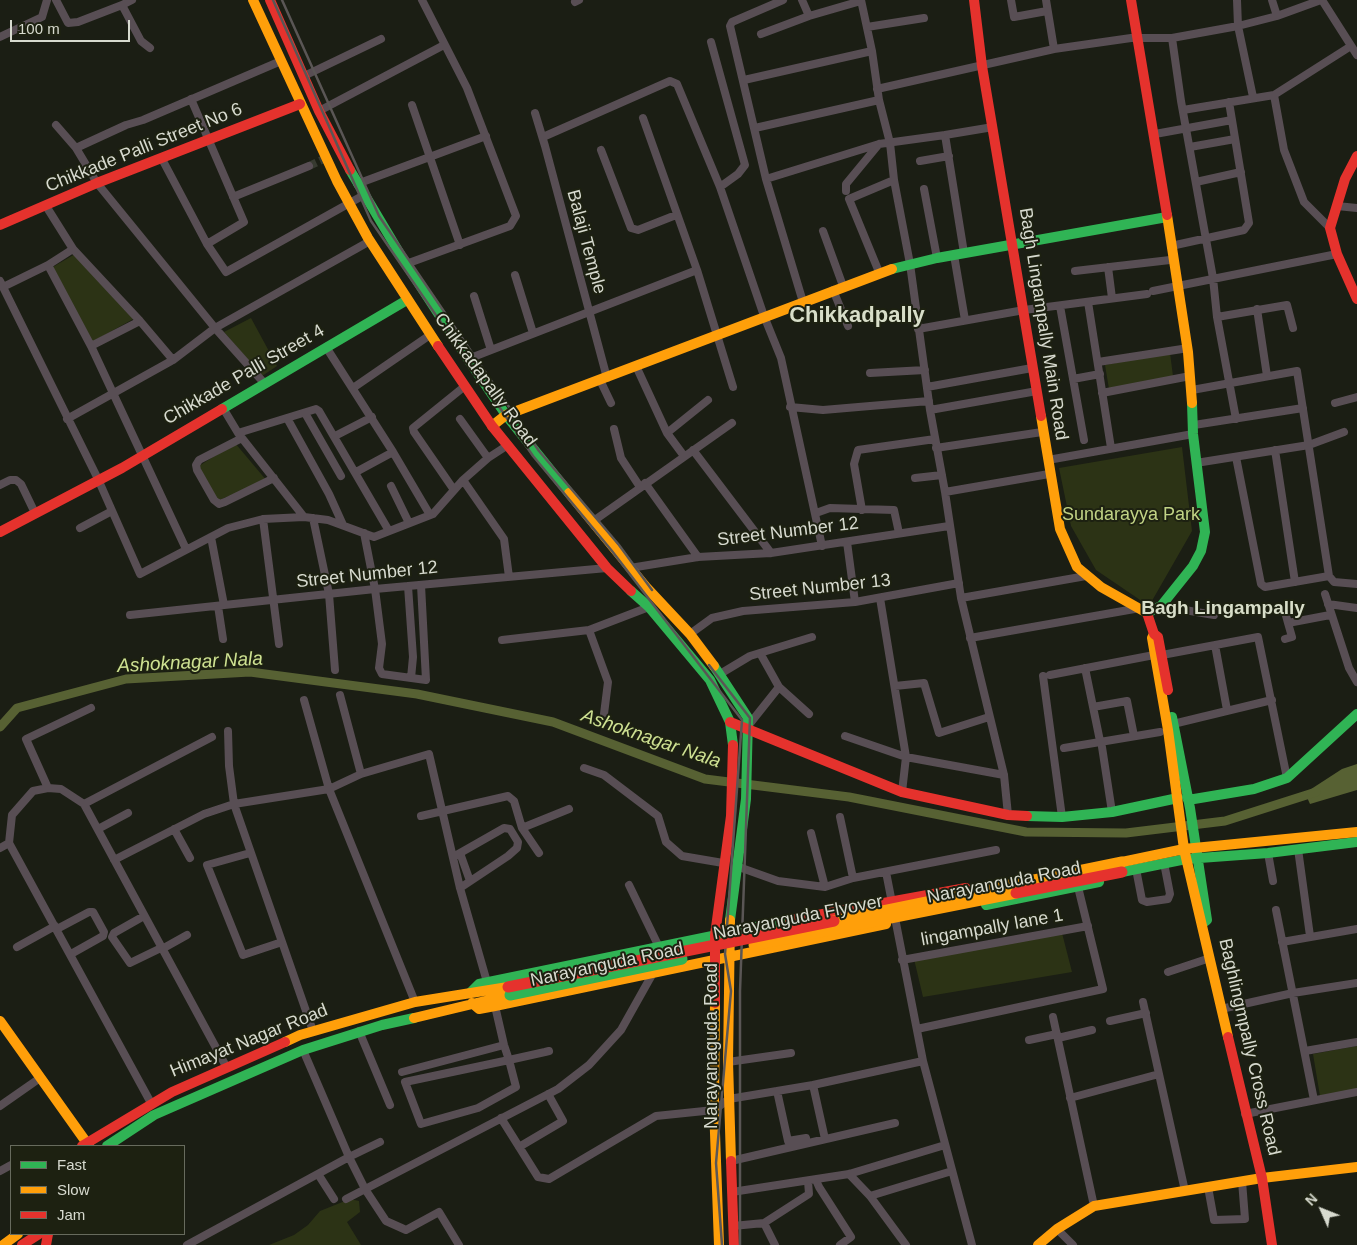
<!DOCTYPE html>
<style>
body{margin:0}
#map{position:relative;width:1357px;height:1245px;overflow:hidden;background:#1b1e14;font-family:Helvetica,sans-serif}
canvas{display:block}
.legend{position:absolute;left:10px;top:1145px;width:175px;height:90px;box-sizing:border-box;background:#1d2111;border:1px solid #676b5d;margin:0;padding:6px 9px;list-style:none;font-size:15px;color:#d7dacf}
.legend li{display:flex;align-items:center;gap:10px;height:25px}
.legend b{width:25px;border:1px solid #676b5d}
.north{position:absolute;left:1297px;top:1185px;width:50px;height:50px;-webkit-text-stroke:4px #1d2111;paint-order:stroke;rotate:314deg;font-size:14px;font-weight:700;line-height:20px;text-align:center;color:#d7dacf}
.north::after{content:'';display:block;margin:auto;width:18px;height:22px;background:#d7dacf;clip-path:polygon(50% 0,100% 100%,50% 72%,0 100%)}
.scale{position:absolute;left:10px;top:20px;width:120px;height:22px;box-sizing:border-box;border:2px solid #d7dacf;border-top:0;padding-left:6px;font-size:15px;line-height:18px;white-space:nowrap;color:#d7dacf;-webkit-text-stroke:4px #1d2111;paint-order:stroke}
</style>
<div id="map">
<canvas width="1357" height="1245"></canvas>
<ul class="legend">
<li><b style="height:6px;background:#30b455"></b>Fast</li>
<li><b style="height:6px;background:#ff9f0a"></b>Slow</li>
<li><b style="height:6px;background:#e5322d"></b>Jam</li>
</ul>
<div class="north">N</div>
<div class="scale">100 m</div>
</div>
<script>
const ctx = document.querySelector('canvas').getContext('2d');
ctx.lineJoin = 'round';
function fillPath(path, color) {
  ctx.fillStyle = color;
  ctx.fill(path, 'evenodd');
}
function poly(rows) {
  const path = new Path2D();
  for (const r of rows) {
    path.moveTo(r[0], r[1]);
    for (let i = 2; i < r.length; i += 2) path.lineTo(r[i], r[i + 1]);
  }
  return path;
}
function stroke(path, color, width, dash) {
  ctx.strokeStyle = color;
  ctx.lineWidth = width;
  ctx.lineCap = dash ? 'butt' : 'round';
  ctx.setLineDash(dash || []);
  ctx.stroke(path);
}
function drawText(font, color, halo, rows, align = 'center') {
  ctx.font = font + ' Helvetica,sans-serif';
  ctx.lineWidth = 4;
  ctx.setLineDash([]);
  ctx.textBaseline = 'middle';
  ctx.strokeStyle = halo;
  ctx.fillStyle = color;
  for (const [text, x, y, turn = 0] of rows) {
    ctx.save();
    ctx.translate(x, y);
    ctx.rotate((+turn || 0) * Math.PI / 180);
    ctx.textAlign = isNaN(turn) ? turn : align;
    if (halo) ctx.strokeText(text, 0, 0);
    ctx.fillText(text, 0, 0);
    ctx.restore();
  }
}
const green = poly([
 [75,254,135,318,92,342,53,267],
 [251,318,277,366,262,376,224,332],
 [1170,353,1173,376,1109,389,1105,365],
 [235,443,267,481,214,502,199,466],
 [1182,447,1192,531,1149,606,1096,570,1071,526,1059,468],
 [1062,933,1072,972,923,997,914,959],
 [1357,1046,1357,1089,1320,1096,1313,1054],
 [350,1199,359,1201,360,1212,347,1222,361,1245,269,1245,294,1235,308,1225,320,1211]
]);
const water = poly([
 [1357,764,1357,790,1310,804,1305,793,1342,769]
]);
const canal = poly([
 [0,727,17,708,126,679,250,672,417,694,553,722,705,779,849,797,1026,832,1126,833,1225,821,1316,792]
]);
const streetTunnel = poly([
 [309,166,326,158]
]);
const street = poly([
 [56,0,68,23,78,22,122,5],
 [132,0,122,5,141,41,150,48],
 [783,0,732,22,730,26,766,179,803,302],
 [861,0,872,51,879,100,890,143,894,180,910,264,930,410,945,492,961,598,1004,775,1008,815],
 [1011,0,1014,17,1047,11],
 [1046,0,1054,49],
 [1237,0,1238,26,1253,97],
 [1272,0,1277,16],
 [1322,0,1357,55],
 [575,2,579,0],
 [809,16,861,1],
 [867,27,924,18],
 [761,34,809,16,802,0],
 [0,37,42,17,47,0],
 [1172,38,1181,101,1213,278,1217,317,1236,419],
 [711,42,745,165,738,174,720,187],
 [304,76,381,39],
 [744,80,872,51],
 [877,89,1054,49,1131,38,1172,38,1238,26,1277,16,1321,0],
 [1274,95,1284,150,1304,202,1330,228],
 [191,99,244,222,207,244],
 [412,105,460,245],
 [1183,110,1274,95,1351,46],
 [319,111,444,45],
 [535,113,545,146,607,378],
 [643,118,697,270,733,387],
 [56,125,76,148,97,183,215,328,265,384],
 [755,128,879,100],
 [1155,134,1232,120],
 [945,135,993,127],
 [543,137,670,81,677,84,720,187,764,316,781,358,822,546],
 [1190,147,1235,139],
 [76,148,126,125,143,120,281,61],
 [601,150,631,228,638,230,676,215],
 [162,159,207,244,226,272,364,195],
 [920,161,949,156],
 [766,179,879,144,945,135,964,253],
 [1196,182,1241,172],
 [357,184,486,136],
 [924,189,937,258],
 [846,191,846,184,879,144],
 [233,197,309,166],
 [46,206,73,249,140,321,173,360],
 [1337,206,1357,208],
 [823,231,843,286],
 [1171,246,1244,230,1249,223,1229,102],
 [954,255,965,320],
 [406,264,510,226,516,216,467,88,422,0],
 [48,265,91,346,186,549],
 [1108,267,1112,298],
 [1075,271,1170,260],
 [879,272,849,199,894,180],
 [515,275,533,333],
 [0,281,98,479,140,574,228,528,263,519,304,517,328,520,374,537,433,514,463,480,488,458,508,445],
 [3,287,48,265,73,249],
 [833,290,848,326],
 [1153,291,1337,254],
 [474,296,491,350],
 [1088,302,1111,448],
 [1060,306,1084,440],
 [1257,309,1267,376],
 [1217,317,1287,305,1293,328],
 [918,329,1024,310,1147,294],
 [91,346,140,321],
 [326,347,393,452,356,472],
 [468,359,697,270],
 [1098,362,1182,349],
 [636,366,667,433,684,456],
 [870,373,925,370],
 [1073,379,1100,374],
 [600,380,611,403],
 [927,387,1032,368],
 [353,388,430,335],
 [1192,390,1297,371,1329,576,1334,582,1357,584],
 [1102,393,1185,377],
 [1335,403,1357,397],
 [790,407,823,410,929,401],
 [223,408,238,433,304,517],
 [930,410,1037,391],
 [305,413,341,476],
 [287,418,329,494,343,525],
 [67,419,173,360,215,328,370,241],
 [460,419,488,458],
 [1194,425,1303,408],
 [614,429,621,458,640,487],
 [238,433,316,409,319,411,389,531],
 [667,433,708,400],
 [335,436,372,417],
 [242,438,199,460,196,465,197,470,214,500,219,504,225,502,274,478],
 [936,448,1042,432],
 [693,450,771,553],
 [1275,450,1295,582],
 [393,452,430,515],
 [1236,457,1261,584,1265,587,1329,576],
 [1048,460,1193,434],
 [1196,463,1309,445,1344,432],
 [915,478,942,475],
 [463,480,504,539,509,577],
 [645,483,698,557],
 [0,485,10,480,16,480,21,484,35,513],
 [391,486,409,523],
 [454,490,414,432,413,428,465,386],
 [945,492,1049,474],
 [862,510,854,464,858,450,935,439],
 [816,513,830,508,894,510,899,533],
 [313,518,329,594,335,670],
 [263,519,279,644],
 [592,522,732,423],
 [80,528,112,511],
 [364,533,375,589,382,644,379,668,382,674,426,680,421,585],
 [211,537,224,605],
 [847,542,855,602],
 [630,568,698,557,771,553,949,526],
 [408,586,413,657,411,678],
 [1325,594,1349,668,1357,682],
 [880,598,906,757,902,792],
 [961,598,1086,576],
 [1328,604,1357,608],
 [218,606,223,639],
 [1161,606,1214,615],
 [1285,612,1288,623,1330,615],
 [130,615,375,589,607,568],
 [589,630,608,682,604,714],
 [690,634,712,618,743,611,855,602,959,583],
 [970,638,1140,608],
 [1285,639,1292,637,1288,623],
 [502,640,589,630,649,607],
 [1215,645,1227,710],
 [760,653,779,687,809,714],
 [1162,655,1258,637,1287,778],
 [1085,668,1100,741],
 [720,674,750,656,812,637],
 [1050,675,1154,655],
 [1043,676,1062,817],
 [895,686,924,683,939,733,989,717],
 [340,695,361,774],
 [304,700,329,789,415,1002],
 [1093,707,1127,701,1134,736],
 [1173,724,1272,700],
 [748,726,779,687],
 [228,731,229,766,234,804,313,1031],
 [845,736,906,757,1004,775],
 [1102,747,1112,812],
 [1064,748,1160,732],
 [584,768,604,775,658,816,666,842,682,856,723,863],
 [48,788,26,739,91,708],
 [84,804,212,737],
 [421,816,508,796,514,801,522,828,539,853],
 [840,817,853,878],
 [522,828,569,809],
 [98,829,128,813],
 [174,829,190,858],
 [811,833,825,887],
 [0,848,9,843],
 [1298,849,1310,936],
 [250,853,207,865,243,955,282,942],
 [460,853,470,881],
 [1268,853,1273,881],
 [453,857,504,828,510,829,518,842,517,848,508,856,460,888],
 [114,860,204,814,234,804,329,789,361,774,429,754,460,888,487,982],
 [736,866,778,881,825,887,853,878,996,850],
 [1136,869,1142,900,1147,902,1168,899,1170,894,1164,863],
 [886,872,923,1061,972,1245],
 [629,885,659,947],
 [1276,910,1314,1100],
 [144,916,114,933,112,937,130,963,161,948],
 [57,929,89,912,93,912,104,932,103,936,71,954],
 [1282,942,1357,929],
 [17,947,55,926],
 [162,949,187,935],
 [902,960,1088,926],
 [1168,972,1210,958],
 [1143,1002,1185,1191],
 [495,1006,504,1045,509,1060,516,1087,478,1108,421,1124,405,1082,509,1060,545,1052,549,1051],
 [1221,1009,1293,993,1357,983],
 [1053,1017,1094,1206],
 [1110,1021,1146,1013],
 [917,1029,1103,989,1078,887],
 [359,1031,390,1105],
 [1058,1038,1092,1030],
 [1029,1040,1057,1034],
 [303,1050,349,1157,365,1189,386,1221,406,1230,439,1212,459,1245],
 [1305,1051,1357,1042],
 [728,1062,791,1053],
 [402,1072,504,1045],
 [813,1085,825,1139],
 [777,1091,788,1141,806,1138],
 [1070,1098,1159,1074],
 [151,1103,9,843,12,815,33,791,48,788,61,789,84,804,227,1068],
 [0,1106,40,1078],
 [1245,1114,1357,1092],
 [501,1118,538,1177,549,1179,656,1116,714,1110,729,1099,813,1085,923,1061],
 [519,1147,563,1121,548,1094],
 [731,1161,895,1123],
 [0,1171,11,1165],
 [318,1174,334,1199],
 [849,1174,870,1196,906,1245],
 [816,1180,819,1187,851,1237,840,1245],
 [1208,1187,1214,1220,1245,1219,1242,1181],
 [732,1192,849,1174,945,1145],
 [870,1196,952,1171],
 [346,1199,558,1089,589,1065,621,1030,653,973],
 [764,1223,809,1194,808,1181],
 [733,1226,764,1223,775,1245],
 [1057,1229,1073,1245],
 [187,1245,349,1157,380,1142]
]);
const fast = poly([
 [350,170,406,264,468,359,506,415,569,493],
 [892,269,937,258,1167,217],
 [222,409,407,300],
 [631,591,649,607,710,680,730,722,733,745],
 [1147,613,1161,606,1193,566,1201,551,1205,532,1193,434,1192,403],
 [714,666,748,718,746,799,730,920],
 [1172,717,1190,808,1207,920,1203,923],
 [1188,800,1254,789,1287,778,1357,714],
 [1027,816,1062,817,1112,812,1178,798],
 [1122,872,1186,859,1268,853,1357,842],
 [986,905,1099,882],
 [470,993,479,984,790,920],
 [107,1146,154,1115,303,1050,382,1025,414,1018]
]);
const slow = poly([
 [253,0,337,181,368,238,438,346],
 [1167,215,1188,352,1192,403],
 [1041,416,1060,529,1077,567,1101,587,1147,613],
 [492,426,506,415,892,269],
 [569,493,646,587,690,634,714,666],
 [1154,634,1152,638,1168,730,1184,849,1228,1037],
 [1122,862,1184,849,1357,832],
 [730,920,728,1062,731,1161],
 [472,1003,479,1009,495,1006,886,924],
 [715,1003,714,1105,719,1245],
 [414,1018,510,995],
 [0,1021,89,1146],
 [285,1042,300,1035,415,1002,508,987],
 [3,1245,18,1234],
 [1038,1245,1057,1229,1094,1206,1262,1178,1357,1167]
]);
const jam = poly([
 [270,0,319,111,350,170],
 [974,0,982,66,1041,416],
 [1131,0,1167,215],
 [1357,156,1345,179,1330,228,1337,254,1357,299],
 [0,225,97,183,300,104],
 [438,346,492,426,607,568,631,591],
 [0,532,122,468,222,409],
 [1147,613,1154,634,1158,637,1168,690],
 [730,722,902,792,1008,815,1027,816],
 [790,920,966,888],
 [715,1003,715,935,731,816,733,745],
 [1228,1037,1262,1178,1272,1245],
 [82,1146,172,1092,285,1042],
 [731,1161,734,1245],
 [22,1245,39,1234],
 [46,1245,48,1234]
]);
const rail = poly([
 [273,0,371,221,533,456,612,551,742,720,725,954,731,991,716,1163,722,1245],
 [282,0,379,216,539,451,619,545,652,590],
 [709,665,750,718,740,991,740,1245]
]);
const fastBridge = poly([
 [510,995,682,959]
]);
const slowBridge = poly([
 [834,921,1122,862],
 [754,945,1016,893]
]);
const jamBridge = poly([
 [1016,893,1122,872],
 [508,987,834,921]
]);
const streetNames = [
 ["Chikkade Palli Street No 6",144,148,-22],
 ["Balaji Temple",586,242,75],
 ["Bagh Lingampally Main Road",1043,324,81],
 ["Chikkade Palli Street 4",244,375,-30],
 ["Chikkadapally Road",485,380,54],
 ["Street Number 12",788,532,-7],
 ["Street Number 12",367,575,-6],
 ["Street Number 13",820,588,-6],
 ["Narayanguda Road",1004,883,-11],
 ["Narayanguda Flyover",798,918,-11],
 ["lingampally lane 1",992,928,-10],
 ["Narayanguda Road",607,965,-12],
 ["Himayat Nagar Road",249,1041,-22],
 ["Narayanaguda Road",712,1046,-90],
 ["Baghlingmpally Cross Road",1249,1047,77]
];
const parkNames = [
 ["Sundarayya Park",1131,515]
];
const neighbourhoodNames = [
 ["Bagh Lingampally",1223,609]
];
const waterNames = [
 ["Ashoknagar Nala",190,663,-3],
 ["Ashoknagar Nala",651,739,19]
];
const districtNames = [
 ["Chikkadpally",857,316]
];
fillPath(green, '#2c3315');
fillPath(water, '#576133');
stroke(canal, '#576133', 9);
stroke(streetTunnel, '#373a30', 8, [8, 4]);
stroke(street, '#584e54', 8);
stroke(fast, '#30b455', 10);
stroke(slow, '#ff9f0a', 10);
stroke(jam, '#e5322d', 10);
stroke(rail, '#5a5655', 2.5);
stroke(fastBridge, '#30b455', 11);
stroke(slowBridge, '#ff9f0a', 11);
stroke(jamBridge, '#e5322d', 11);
drawText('18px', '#d7dacf', '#1d2111', streetNames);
drawText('18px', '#c1d385', '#1d2111', parkNames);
drawText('bold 19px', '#d8dec9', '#1d2111', neighbourhoodNames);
drawText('italic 19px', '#cee192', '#1d2111', waterNames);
drawText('bold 22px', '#d8dec9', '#1d2111', districtNames);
</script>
